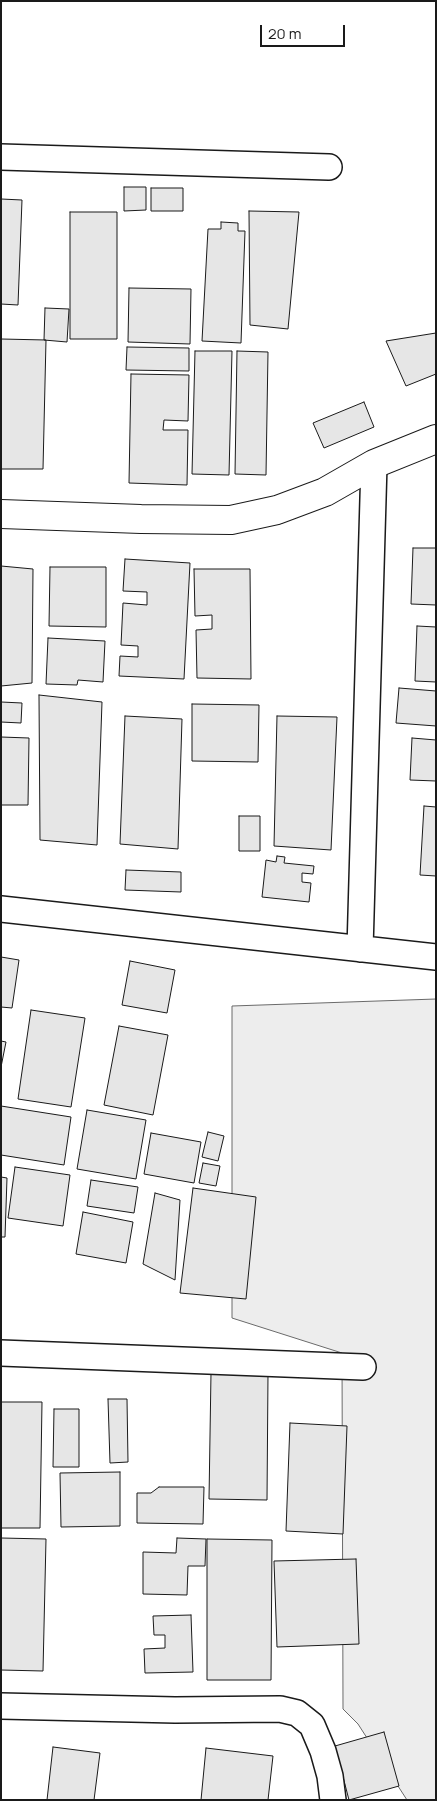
<!DOCTYPE html>
<style>
body{margin:0}
#map{position:relative;width:437px;height:1801px;overflow:hidden;background:#fff;font-family:Manrope,sans-serif}
canvas{display:block}
.frame{position:absolute;inset:0;border:2px solid #1a1a1a;pointer-events:none}
.scale{position:absolute;left:260px;top:25px;width:85px;height:22px;box-sizing:border-box;border:2px solid #1a1a1a;border-top:0;padding-left:6px;font-size:15px;line-height:18px;white-space:nowrap;color:#1a1a1a;-webkit-text-stroke:4px #fff;paint-order:stroke}
</style>
<div id="map">
<canvas width="437" height="1801"></canvas>
<div class="frame"></div>
<div class="scale">20 m</div>
</div>
<script>
const ctx = document.querySelector('canvas').getContext('2d');
ctx.lineJoin = 'round';
function fillPath(path, color) {
  ctx.fillStyle = color;
  ctx.fill(path, 'evenodd');
}
function poly(rows) {
  const path = new Path2D();
  for (const r of rows) {
    path.moveTo(r[0], r[1]);
    for (let i = 2; i < r.length; i += 2) path.lineTo(r[i], r[i + 1]);
  }
  return path;
}
function stroke(path, color, width, dash) {
  ctx.strokeStyle = color;
  ctx.lineWidth = width;
  ctx.lineCap = dash ? 'butt' : 'round';
  ctx.setLineDash(dash || []);
  ctx.stroke(path);
}
const built = poly([
 [436,999,436,1800,407,1800,358,1724,343,1709,342,1353,232,1318,232,1006,436,999]
]);
const building = poly([
 [124,187,146,187,146,210,124,211,124,187],
 [151,188,183,188,183,211,151,211,151,188],
 [1,199,22,200,18,305,1,304,1,199],
 [249,211,299,212,288,329,250,325,249,211],
 [70,212,117,212,117,339,70,339,70,212],
 [221,222,238,223,238,231,245,231,241,343,202,341,208,229,221,229,221,222],
 [129,288,191,289,190,344,128,342,129,288],
 [45,308,69,309,67,342,44,340,45,308],
 [436,333,436,374,406,386,386,341,436,333],
 [1,339,46,340,43,469,1,469,1,339],
 [127,347,189,348,189,371,126,370,127,347],
 [195,351,232,351,229,475,192,474,195,351],
 [237,351,268,352,266,475,235,474,237,351],
 [131,374,189,375,188,421,164,420,163,430,188,430,187,485,129,483,131,374],
 [364,402,374,427,324,448,313,423,364,402],
 [413,548,436,548,436,605,411,604,413,548],
 [125,559,190,563,184,679,119,676,120,656,138,657,138,646,121,645,123,603,147,605,147,592,123,591,125,559],
 [1,566,33,569,32,683,1,686,1,566],
 [50,567,106,567,106,627,49,626,50,567],
 [194,569,250,569,251,679,197,678,196,630,212,629,212,615,195,616,194,569],
 [417,626,436,627,436,682,415,681,417,626],
 [48,638,105,641,103,682,78,680,77,685,46,684,48,638],
 [399,688,436,691,436,726,396,723,399,688],
 [39,695,102,702,97,845,40,840,39,695],
 [1,702,22,703,21,723,1,722,1,702],
 [192,704,259,705,258,762,192,761,192,704],
 [125,716,182,719,178,849,120,844,125,716],
 [277,716,337,717,331,850,274,846,277,716],
 [1,737,29,738,28,805,1,805,1,737],
 [412,738,436,740,436,781,410,780,412,738],
 [424,806,436,807,436,876,420,875,424,806],
 [239,816,260,816,260,851,239,851,239,816],
 [277,856,285,857,284,863,314,866,313,874,302,873,302,882,311,883,309,902,262,897,266,860,276,862,277,856],
 [126,870,181,872,181,892,125,890,126,870],
 [1,957,19,960,12,1008,1,1007,1,957],
 [130,961,175,970,167,1013,122,1005,130,961],
 [31,1010,85,1018,71,1107,18,1099,31,1010],
 [119,1026,168,1035,153,1115,104,1105,119,1026],
 [1,1041,6,1042,1,1067,1,1041],
 [1,1106,71,1117,64,1165,1,1155,1,1106],
 [87,1110,146,1120,136,1179,77,1169,87,1110],
 [208,1132,224,1136,218,1161,202,1157,208,1132],
 [151,1133,201,1142,194,1183,144,1174,151,1133],
 [203,1163,220,1166,216,1186,199,1183,203,1163],
 [15,1167,70,1175,63,1226,8,1218,15,1167],
 [1,1177,7,1178,5,1237,1,1237,1,1177],
 [91,1180,138,1187,134,1213,87,1206,91,1180],
 [193,1188,256,1197,246,1299,180,1293,193,1188],
 [155,1193,180,1200,175,1280,143,1264,155,1193],
 [83,1212,133,1222,126,1263,76,1254,83,1212],
 [211,1373,268,1374,267,1500,209,1499,211,1373],
 [108,1399,127,1399,128,1462,110,1463,108,1399],
 [1,1402,42,1402,40,1528,1,1528,1,1402],
 [54,1409,79,1409,79,1467,53,1467,54,1409],
 [290,1423,347,1426,343,1534,286,1531,290,1423],
 [120,1472,120,1526,61,1527,60,1473,120,1472],
 [159,1487,204,1487,203,1524,137,1523,137,1493,151,1493,159,1487],
 [1,1538,46,1539,43,1671,1,1670,1,1538],
 [177,1538,206,1539,205,1566,188,1566,187,1595,143,1594,143,1552,176,1553,177,1538],
 [207,1539,272,1540,271,1680,207,1680,207,1539],
 [356,1559,359,1644,277,1647,274,1561,356,1559],
 [191,1615,193,1672,145,1673,144,1649,165,1648,165,1635,154,1635,153,1616,191,1615],
 [384,1732,399,1786,349,1800,335,1746,384,1732],
 [53,1747,100,1753,94,1800,47,1800,53,1747],
 [206,1748,273,1756,268,1800,201,1800,206,1748]
]);
const minor = poly([
 [1,157,329,167],
 [1,909,436,957],
 [360,949,374,464],
 [1,1353,363,1367],
 [1,1706,175,1710,280,1709,297,1713,312,1725,323,1751,330,1776,333,1800]
]);
const tertiary = poly([
 [1,514,141,519,231,520,277,510,325,492,374,464,436,439]
]);
fillPath(built, '#ededed');
stroke(built, '#6a6a6a', 1);
fillPath(building, '#e6e6e6');
stroke(building, '#1a1a1a', 1);
stroke(minor, '#1a1a1a', 28);
stroke(tertiary, '#1a1a1a', 30);
stroke(minor, '#fff', 25);
stroke(tertiary, '#fff', 28);
</script>
